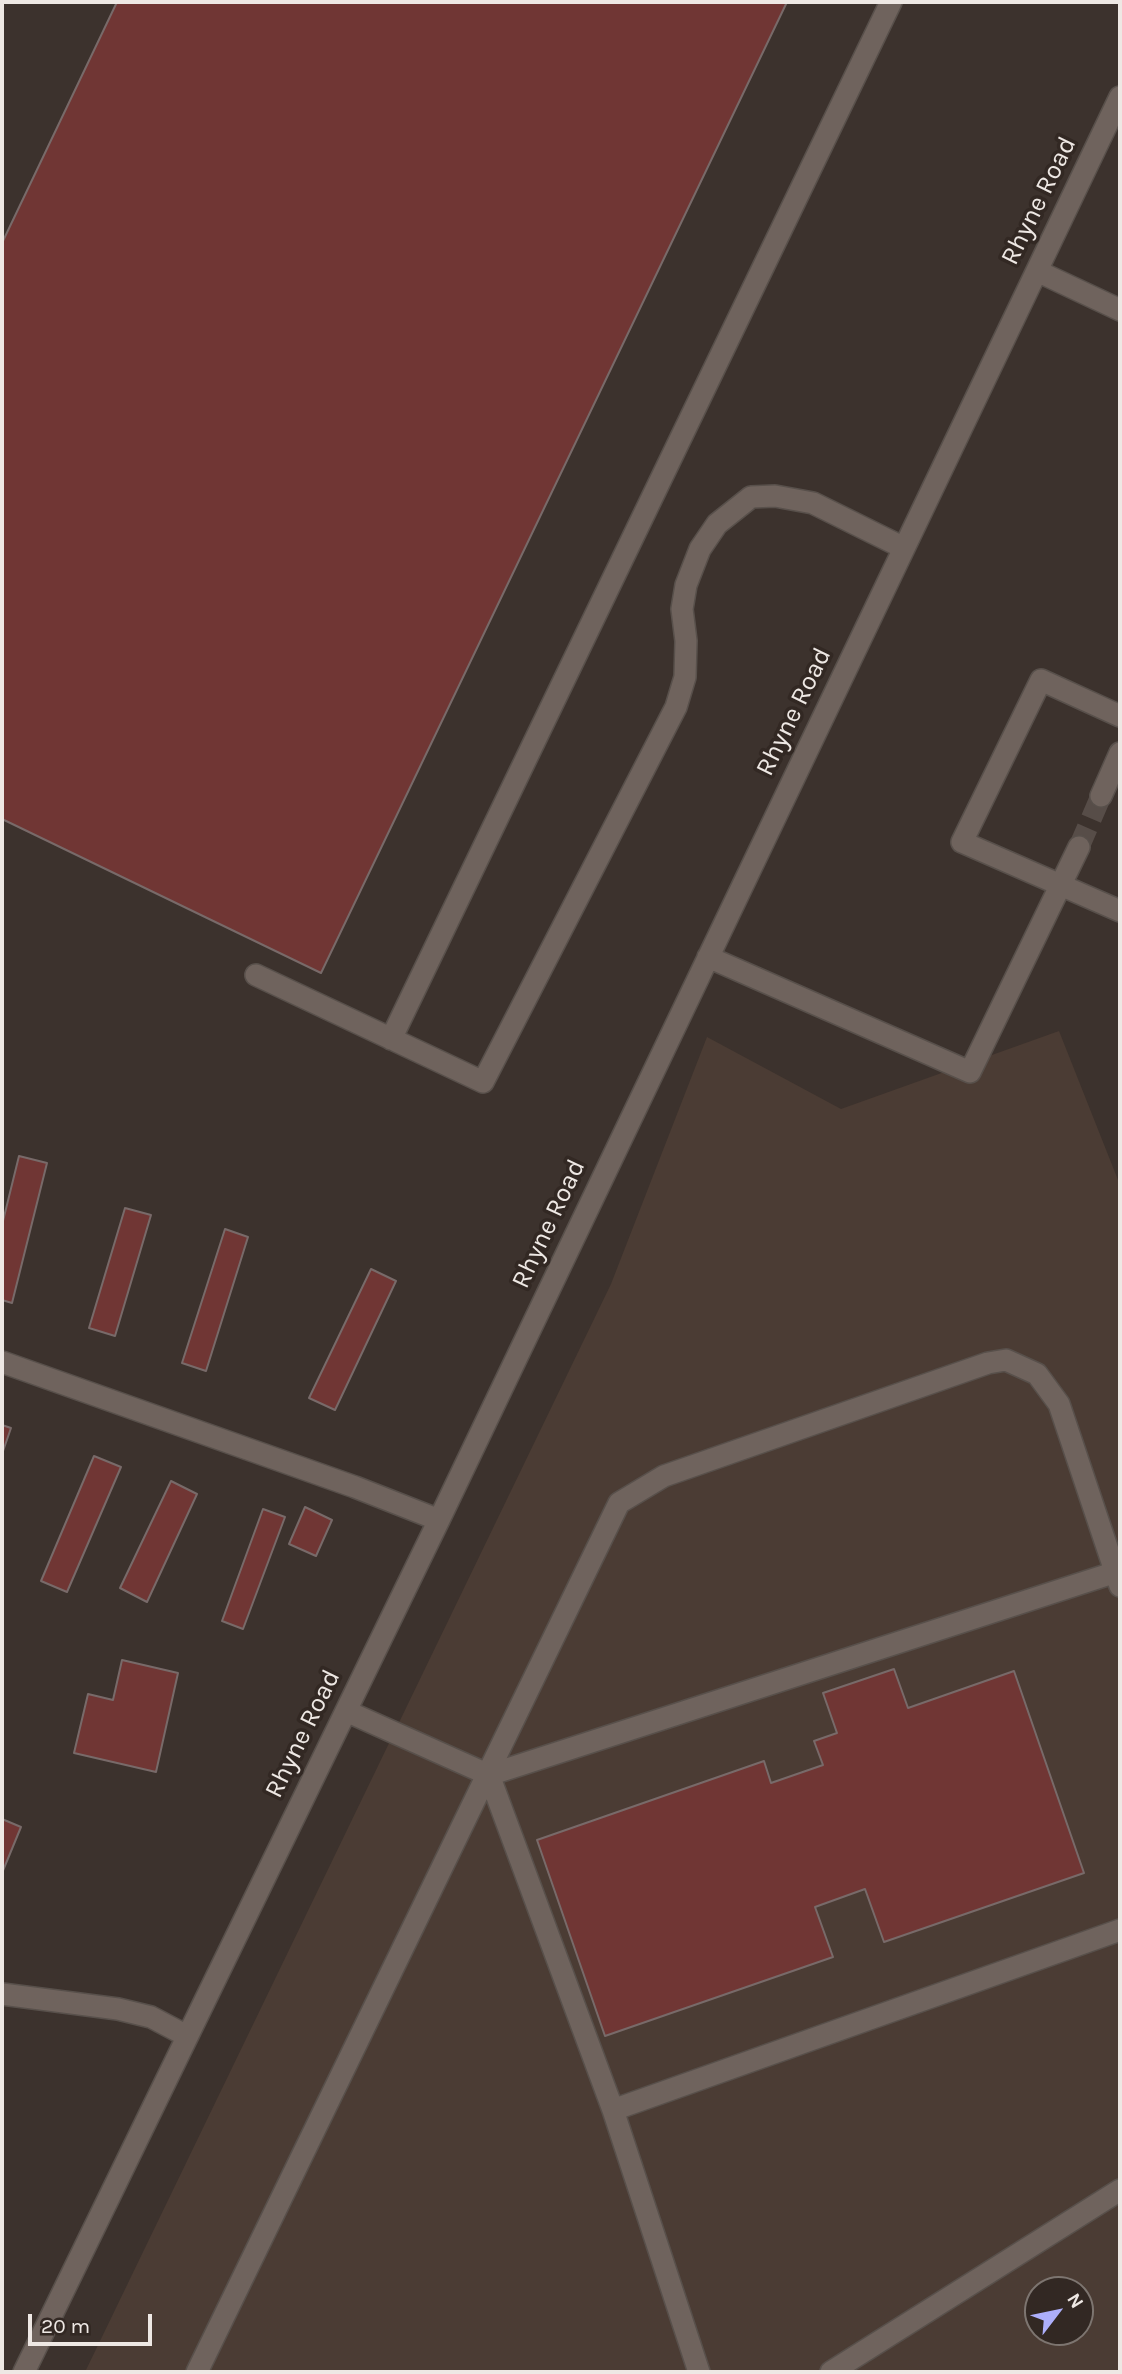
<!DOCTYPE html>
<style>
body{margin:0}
#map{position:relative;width:1122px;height:2374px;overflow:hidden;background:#3c322d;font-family:Karla,sans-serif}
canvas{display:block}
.frame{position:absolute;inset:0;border:4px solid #eee8e4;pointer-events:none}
.north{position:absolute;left:1024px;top:2276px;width:70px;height:70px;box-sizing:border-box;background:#322823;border:2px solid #7d7570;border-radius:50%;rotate:58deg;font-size:19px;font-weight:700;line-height:28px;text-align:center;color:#eee8e4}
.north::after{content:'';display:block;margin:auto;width:24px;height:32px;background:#adaffb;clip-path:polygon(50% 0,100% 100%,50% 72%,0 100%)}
.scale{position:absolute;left:28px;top:2314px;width:124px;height:32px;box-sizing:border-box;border:4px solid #eee8e4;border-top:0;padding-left:9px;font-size:21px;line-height:24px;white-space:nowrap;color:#eee8e4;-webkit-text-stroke:5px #322823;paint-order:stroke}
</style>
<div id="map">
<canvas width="1122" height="2374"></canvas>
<div class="frame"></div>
<div class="north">N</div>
<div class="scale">20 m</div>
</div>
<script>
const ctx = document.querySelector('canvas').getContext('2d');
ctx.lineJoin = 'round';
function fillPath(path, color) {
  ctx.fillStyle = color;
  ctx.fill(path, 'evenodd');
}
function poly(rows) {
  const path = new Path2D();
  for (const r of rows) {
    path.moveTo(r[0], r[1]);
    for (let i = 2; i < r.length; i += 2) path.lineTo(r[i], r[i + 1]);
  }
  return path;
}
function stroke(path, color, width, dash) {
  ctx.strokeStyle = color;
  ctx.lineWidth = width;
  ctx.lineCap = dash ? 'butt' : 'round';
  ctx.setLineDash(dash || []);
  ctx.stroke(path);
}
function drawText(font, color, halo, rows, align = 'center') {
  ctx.font = font + ' Karla,sans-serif';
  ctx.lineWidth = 7;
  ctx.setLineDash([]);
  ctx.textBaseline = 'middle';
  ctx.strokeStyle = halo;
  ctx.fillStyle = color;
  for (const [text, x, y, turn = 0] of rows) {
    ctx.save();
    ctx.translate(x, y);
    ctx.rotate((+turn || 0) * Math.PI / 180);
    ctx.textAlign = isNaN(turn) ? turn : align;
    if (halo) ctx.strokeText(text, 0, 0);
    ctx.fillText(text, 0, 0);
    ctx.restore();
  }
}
const built = poly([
 [1059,1031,1120,1185,1120,2372,85,2372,611,1284,707,1037,841,1109],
 [1038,2290,1080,2290,1080,2332,1038,2332]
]);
const building = poly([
 [117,2,787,2,321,973,2,819,2,243,117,2],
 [19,1156,47,1163,12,1303,2,1300,2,1225,19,1156],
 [125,1208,151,1215,115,1336,89,1328,125,1208],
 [225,1229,248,1237,206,1371,182,1363,225,1229],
 [371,1269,396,1281,335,1410,309,1398,371,1269],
 [2,1425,11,1428,2,1454,2,1425],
 [94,1456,121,1467,67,1592,41,1581,94,1456],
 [171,1481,197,1494,147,1602,120,1588,171,1481],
 [305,1507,332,1520,316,1556,289,1544,305,1507],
 [263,1509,285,1517,243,1629,222,1621,263,1509],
 [122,1660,178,1673,156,1772,74,1753,88,1694,113,1700,122,1660],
 [894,1669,908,1708,1014,1671,1084,1873,884,1942,865,1889,815,1907,833,1957,605,2036,537,1840,764,1761,771,1783,823,1765,814,1741,837,1733,823,1693,894,1669],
 [2,1819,21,1827,2,1873,2,1819]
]);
const minorTunnel = poly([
 [1079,847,1101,796]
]);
const minor = poly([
 [1037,271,1120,310],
 [1120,716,1041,680,962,842,1120,911],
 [1101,796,1120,753],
 [708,957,970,1072,1079,847],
 [256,975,483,1082,676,707,685,677,686,641,682,609,686,585,700,549,717,524,751,497,775,496,813,503,904,548],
 [391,1039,891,2],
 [2,1362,355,1487,439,1520],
 [346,1711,489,1775,1116,1572],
 [489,1775,613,2110,1120,1930],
 [2,1994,118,2009,151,2017,187,2036],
 [613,2110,699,2372],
 [24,2372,439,1520,1120,97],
 [197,2372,619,1503,664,1476,988,1363,1006,1360,1037,1374,1059,1404,1120,1586],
 [831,2372,1120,2190]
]);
const streetNames = [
 ["Rhyne Road",1039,201,-64],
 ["Rhyne Road",794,712,-64],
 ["Rhyne Road",549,1224,-65],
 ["Rhyne Road",303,1734,-64]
];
fillPath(built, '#4b3c34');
fillPath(building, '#703634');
stroke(building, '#786a69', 2);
stroke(minorTunnel, '#574d48', 21, [21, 10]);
stroke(minor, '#58504b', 24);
stroke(minor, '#6f635d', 21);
drawText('26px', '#eee8e4', '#322823', streetNames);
</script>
